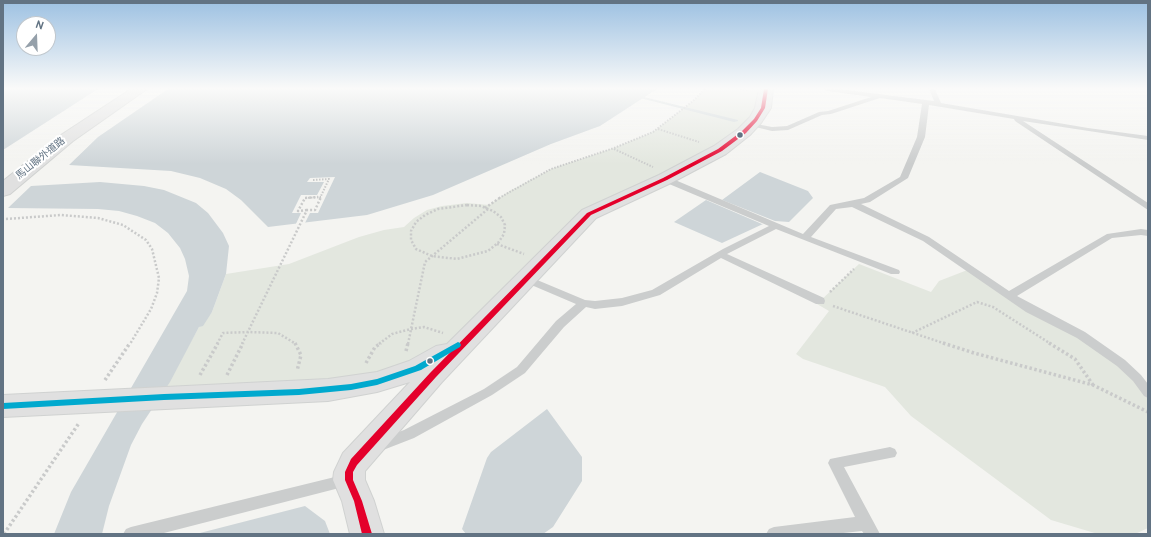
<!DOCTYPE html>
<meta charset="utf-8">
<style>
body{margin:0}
#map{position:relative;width:1151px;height:537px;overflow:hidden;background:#f4f4f1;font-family:Overpass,sans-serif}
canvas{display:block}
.frame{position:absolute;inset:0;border:4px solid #627383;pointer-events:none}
.north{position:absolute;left:16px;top:16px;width:40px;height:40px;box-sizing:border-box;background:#fff;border:1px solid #c0c7cd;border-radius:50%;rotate:19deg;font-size:11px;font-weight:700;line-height:16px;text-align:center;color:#627383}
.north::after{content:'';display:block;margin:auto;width:14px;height:18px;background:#95a0aa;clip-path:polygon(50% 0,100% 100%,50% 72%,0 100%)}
</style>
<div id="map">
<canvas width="1151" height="537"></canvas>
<div class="frame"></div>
<div class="north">N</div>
</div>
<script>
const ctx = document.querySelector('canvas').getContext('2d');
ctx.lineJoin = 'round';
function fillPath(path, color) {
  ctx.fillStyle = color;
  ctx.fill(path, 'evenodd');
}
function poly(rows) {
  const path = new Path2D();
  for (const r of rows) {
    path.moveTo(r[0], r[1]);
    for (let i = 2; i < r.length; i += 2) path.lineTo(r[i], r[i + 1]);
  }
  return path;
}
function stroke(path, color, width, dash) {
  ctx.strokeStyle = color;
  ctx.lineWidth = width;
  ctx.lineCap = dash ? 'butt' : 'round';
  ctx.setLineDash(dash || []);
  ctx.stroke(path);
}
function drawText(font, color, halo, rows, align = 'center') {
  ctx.font = font + ' Overpass,"Noto Sans TC",sans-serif';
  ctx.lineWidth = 4;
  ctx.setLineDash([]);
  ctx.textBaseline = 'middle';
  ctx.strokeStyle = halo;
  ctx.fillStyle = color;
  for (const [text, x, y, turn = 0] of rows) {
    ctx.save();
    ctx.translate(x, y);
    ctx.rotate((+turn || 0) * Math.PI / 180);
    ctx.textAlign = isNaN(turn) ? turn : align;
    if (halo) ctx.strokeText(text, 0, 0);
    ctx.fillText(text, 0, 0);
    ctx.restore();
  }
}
const green = poly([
 [705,89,766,89,766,93,744,132,589,214,467,340,396,377,160,397,199,327,212,312,226,274,289,264,359,237,384,230,404,227,414,218,427,210,442,206,467,203,489,205,508,192,551,169,614,148,653,132,693,101],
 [859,264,931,292,939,281,970,269,1104,351,1148,393,1148,528,1135,534,1098,534,1051,520,911,416,885,387,803,359,796,354,829,311,817,304]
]);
const water = poly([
 [3,89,98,89,3,150],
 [168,89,657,89,600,126,551,144,433,195,367,215,268,227,241,200,226,189,200,178,171,171,69,165,98,137],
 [760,172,808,191,813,198,789,222,775,221,722,200],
 [100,182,144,186,164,190,196,203,208,213,223,233,229,246,226,274,212,312,203,326,199,327,170,382,142,424,131,445,109,506,102,534,54,534,71,492,187,291,189,276,185,259,180,248,168,233,155,223,137,216,119,211,98,209,8,208,31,186],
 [706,200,762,224,763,224,722,243,674,222],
 [547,409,582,457,582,481,553,527,543,534,466,534,462,529,487,458,491,452],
 [305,506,325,521,330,534,196,534]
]);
const pier = poly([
 [335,177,318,213,310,213,304,225,295,226,301,213,292,213,301,195,317,195,324,182,307,182,310,178]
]);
const stream = poly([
 [636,95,738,120,738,121,734,122,636,97,636,95]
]);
const pathFar2 = poly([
 [740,89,749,91],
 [658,129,699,142],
 [614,149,653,167],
 [313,180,329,179,320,198],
 [305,198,321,197],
 [499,198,551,169,614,148,653,132,693,101,705,89]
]);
const pathFar1 = poly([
 [467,205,481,206,493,211,501,217,505,225,504,234,498,243,488,251,457,259,432,256,416,249,411,240,411,231,416,222,425,215,438,209,467,205],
 [485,208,501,197],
 [307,210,298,211,305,198,318,197],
 [6,219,61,215,98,218,123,225,146,240,152,249,159,278,157,293,151,309,130,344],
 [497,244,524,254],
 [830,292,854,269],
 [833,306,946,344],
 [912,333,977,302,993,307,1051,344],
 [217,344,223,333,248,332,278,333,296,344],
 [242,344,307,210,315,210,321,197],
 [379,344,392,334,411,329,424,327,443,333],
 [408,344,425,262,488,209]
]);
const path = poly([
 [295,343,301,355,297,371],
 [943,343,974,353,1093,385,1148,412],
 [1049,343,1075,359,1093,385],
 [406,351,408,343],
 [366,363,375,347,381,343],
 [200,375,218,343],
 [227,375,243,343],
 [105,380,130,343],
 [4,534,79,423]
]);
const lane = poly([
 [824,89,839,89,934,101,929,89,935,89,941,103,1088,128,1148,136,1148,140,1023,121,1148,203,1148,210,1015,121,1014,119,929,105,925,137,908,178,870,202,861,204,929,237,1009,291,1107,234,1141,229,1148,230,1148,236,1141,235,1112,238,1017,296,1085,332,1125,360,1141,375,1148,384,1148,398,1144,396,1133,381,1117,366,1077,338,1026,312,923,241,852,207,836,209,811,237,899,270,900,272,899,274,891,274,776,229,727,254,824,298,825,301,824,304,816,304,721,258,660,295,622,306,595,309,586,307,564,327,525,373,492,395,414,438,378,452,373,450,371,446,373,442,404,430,484,389,517,367,556,321,576,304,522,281,521,279,522,277,530,277,585,300,595,301,622,298,652,290,723,249,769,226,662,181,662,177,668,177,803,234,830,205,864,198,900,177,917,137,922,104,880,98,831,114,822,115,788,130,772,131,747,125,751,123,772,127,787,126,819,112,828,111,871,97,827,91,824,89],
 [890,447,895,449,897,453,895,457,844,467,880,534,864,534,862,531,834,534,766,534,769,529,774,527,855,517,828,463,830,459,890,447],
 [347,474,352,476,354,480,352,484,347,486,160,534,123,534,126,529,131,527,347,474]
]);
const secondary = poly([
 [131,89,147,89,73,141,10,194,3,196,3,181,61,135,131,89],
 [759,89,773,89,771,108,761,123,750,135,726,154,671,183,596,218,442,382,365,471,365,480,374,501,384,534,350,534,342,501,333,480,334,472,343,453,410,382,377,392,328,401,3,417,3,395,328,379,377,372,409,361,436,346,447,344,582,210,659,175,714,146,738,129,750,117,755,108,759,89]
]);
const bus1 = poly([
 [764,89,768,89,765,108,757,121,746,133,722,151,667,180,591,215,436,377,357,465,353,472,353,480,362,501,372,534,362,534,354,501,345,480,345,472,351,459,430,373,587,213,663,178,718,149,742,131,754,119,761,108,764,89]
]);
const bus2 = poly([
 [458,342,460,343,461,345,460,347,421,370,377,385,351,390,299,395,164,400,3,409,3,403,164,394,299,389,351,384,377,379,415,366,458,342]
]);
const markers = [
 [740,135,3.5,"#627383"],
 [430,361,3.5,"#627383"]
];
const farStreetnames = [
 ["馬山聯外道路",41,159,-39]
];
fillPath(green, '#e3e7df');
fillPath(water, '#ced5d8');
fillPath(pier, '#f4f4f1');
fillPath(stream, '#ced5d8');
stroke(secondary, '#d0d2d1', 2);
stroke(pathFar2, '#c9caca', 2, [1.5, 1.5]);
stroke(pathFar1, '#c9caca', 2.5, [2, 2]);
stroke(path, '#c9caca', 3.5, [2.5, 2.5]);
fillPath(lane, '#cbcdcd');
fillPath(secondary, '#e0e0e0');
fillPath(bus1, '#e4002b');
fillPath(bus2, '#00a9ce');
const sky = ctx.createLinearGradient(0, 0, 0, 164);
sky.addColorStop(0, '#9dc1e2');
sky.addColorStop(0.54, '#fafaf9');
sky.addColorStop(1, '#fafaf900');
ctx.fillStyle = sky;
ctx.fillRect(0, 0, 1151, 164);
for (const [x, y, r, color] of markers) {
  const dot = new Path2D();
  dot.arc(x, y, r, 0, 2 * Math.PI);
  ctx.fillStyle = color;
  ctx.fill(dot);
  stroke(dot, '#fff', 1.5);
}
drawText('10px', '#627383', '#fff', farStreetnames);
</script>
